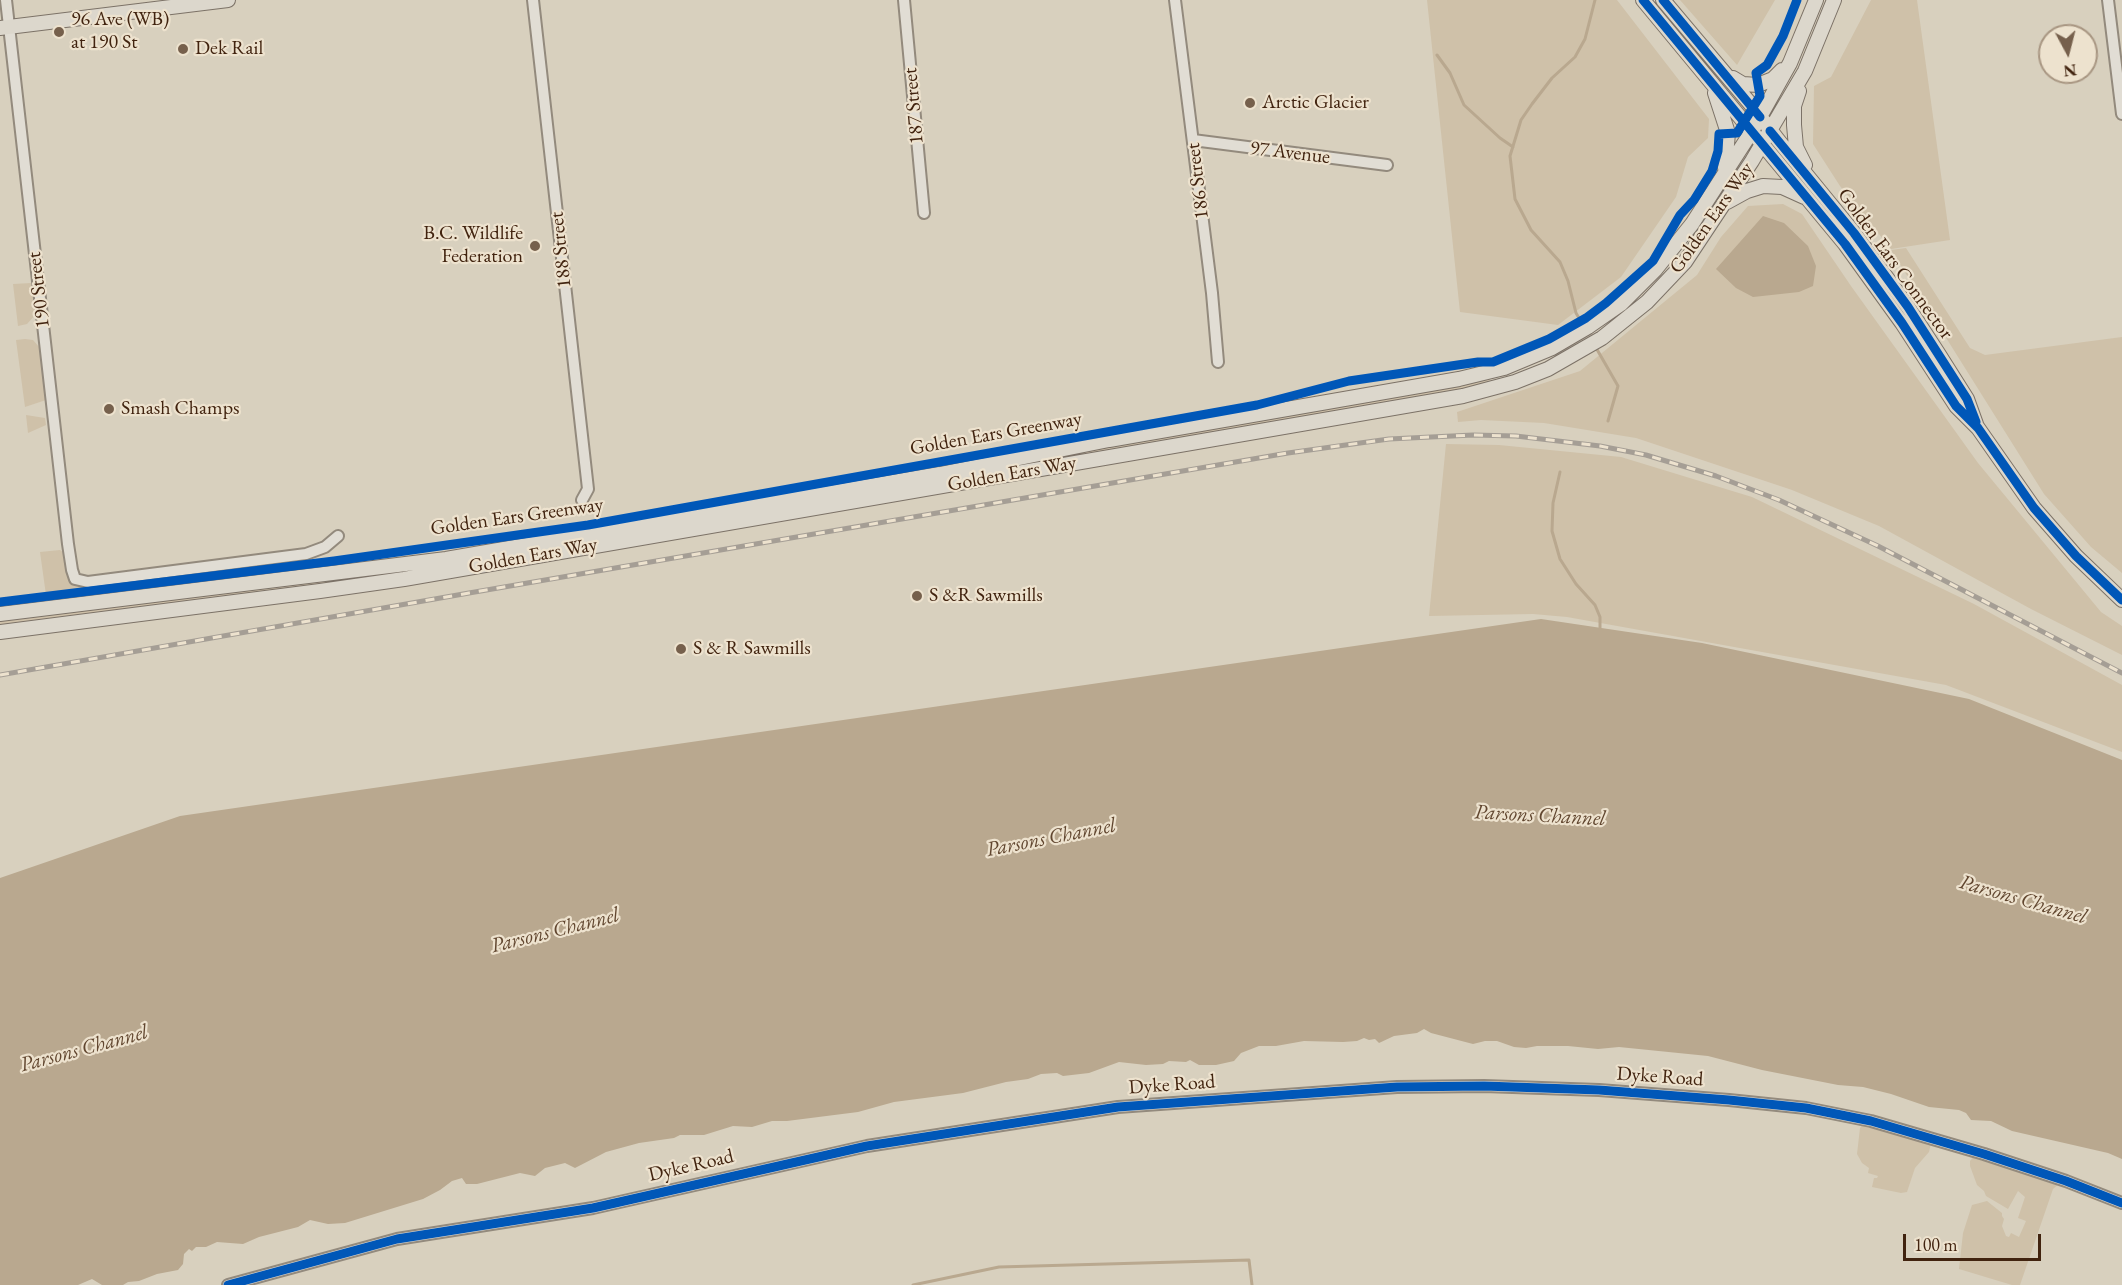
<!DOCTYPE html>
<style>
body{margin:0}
#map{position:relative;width:2122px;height:1285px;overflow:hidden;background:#d8d0be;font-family:"EB Garamond",serif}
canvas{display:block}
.north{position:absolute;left:2038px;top:24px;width:60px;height:60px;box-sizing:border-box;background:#ede2ce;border:2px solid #a89682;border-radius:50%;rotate:173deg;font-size:16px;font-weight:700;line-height:24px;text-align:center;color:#41230f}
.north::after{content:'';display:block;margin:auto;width:21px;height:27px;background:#76604c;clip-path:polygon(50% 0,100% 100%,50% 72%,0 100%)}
.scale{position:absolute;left:1903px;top:1234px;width:138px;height:27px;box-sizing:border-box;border:3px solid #41230f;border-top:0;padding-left:8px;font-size:18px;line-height:21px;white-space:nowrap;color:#41230f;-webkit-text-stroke:4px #ede2ce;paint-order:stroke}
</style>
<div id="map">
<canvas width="2122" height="1285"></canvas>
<div class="north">N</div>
<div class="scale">100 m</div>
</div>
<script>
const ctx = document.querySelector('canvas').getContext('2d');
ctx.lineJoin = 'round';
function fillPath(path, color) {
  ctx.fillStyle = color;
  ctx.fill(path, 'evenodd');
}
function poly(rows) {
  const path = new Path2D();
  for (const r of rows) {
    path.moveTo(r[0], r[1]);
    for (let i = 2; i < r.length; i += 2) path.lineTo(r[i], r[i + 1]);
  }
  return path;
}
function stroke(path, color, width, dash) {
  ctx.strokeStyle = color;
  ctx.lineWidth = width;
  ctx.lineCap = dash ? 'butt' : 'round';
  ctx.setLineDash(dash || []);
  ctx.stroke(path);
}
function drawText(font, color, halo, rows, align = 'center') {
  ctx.font = font + ' "EB Garamond",serif';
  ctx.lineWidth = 4.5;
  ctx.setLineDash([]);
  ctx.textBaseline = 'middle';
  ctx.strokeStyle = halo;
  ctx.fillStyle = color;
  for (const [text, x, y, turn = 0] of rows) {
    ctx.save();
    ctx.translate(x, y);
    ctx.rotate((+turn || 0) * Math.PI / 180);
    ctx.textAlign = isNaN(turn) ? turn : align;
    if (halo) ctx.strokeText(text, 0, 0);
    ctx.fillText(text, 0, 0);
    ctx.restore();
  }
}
const green = poly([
 [1427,0,1617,0,1709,119,1708,138,1688,157,1676,197,1621,277,1558,325,1460,312],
 [1680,0,1775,0,1737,65],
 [1871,0,1917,0,1950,240,1891,249,1840,186,1813,144,1814,86,1831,77],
 [1783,204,1802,214,1851,286,1978,463,2101,612,2122,626,2122,655,2031,609,1879,526,1792,490,1636,438,1544,423,1481,420,1458,422,1457,412,1580,371,1697,275,1721,237,1748,206],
 [1906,248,1970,348,1985,355,2122,337,2122,573,2091,547,2044,494,1891,250],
 [31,283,36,314,27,324,18,326,13,284],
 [25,339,33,340,40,348,46,400,25,407,16,340],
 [1489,378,1490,381,1481,385,1458,390,991,472,991,469,1095,448],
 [26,415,45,418,46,425,28,433],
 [1446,444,1499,445,1621,457,1752,497,1974,604,2122,685,2122,752,1946,685,1567,617,1533,614,1429,616],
 [60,550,63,552,67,576,75,584,84,588,85,590,46,595,40,552],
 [407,571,408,573,356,581,0,626,0,621,13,618],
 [1863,1124,1931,1143,1929,1152,1915,1168,1907,1192,1901,1193,1872,1187,1874,1178,1877,1178,1878,1176,1868,1173,1869,1168,1862,1163,1857,1154,1860,1128],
 [1974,1156,2061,1182,2053,1189,2020,1285,2012,1285,1959,1269,1963,1233,1972,1205,1987,1201,2002,1213,2002,1216,2004,1219,2002,1226,2006,1236,2009,1237,2011,1233,2019,1237,2026,1221,2018,1218,2025,1197,2018,1191,2008,1209,1986,1196,1984,1191,1977,1185,1970,1166,1970,1161]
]);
const water = poly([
 [1763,216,1784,223,1808,246,1816,266,1813,286,1799,292,1753,297,1736,288,1716,269],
 [1541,619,1702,643,1969,699,2122,760,2122,1159,2108,1153,2012,1131,1991,1121,1971,1120,1966,1113,1959,1110,1929,1107,1891,1094,1863,1087,1838,1085,1762,1070,1708,1056,1619,1047,1598,1049,1568,1046,1537,1046,1526,1048,1514,1047,1497,1041,1485,1041,1473,1044,1431,1033,1424,1029,1417,1033,1394,1036,1379,1043,1375,1039,1369,1040,1364,1038,1357,1041,1343,1042,1304,1041,1276,1046,1259,1046,1241,1053,1234,1061,1216,1065,1199,1065,1190,1060,1186,1062,1169,1061,1163,1064,1146,1065,1119,1062,1089,1073,1063,1076,1057,1073,1041,1074,1028,1079,1006,1082,963,1093,894,1102,858,1112,787,1121,772,1121,752,1127,733,1126,704,1135,680,1135,674,1138,639,1143,606,1152,575,1168,565,1163,545,1168,535,1176,520,1173,477,1184,466,1184,462,1178,452,1181,440,1190,423,1199,345,1223,328,1224,310,1220,298,1227,259,1237,243,1244,217,1242,206,1247,196,1247,192,1251,189,1249,184,1254,183,1264,178,1270,157,1274,139,1281,128,1282,123,1285,102,1285,92,1279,78,1285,0,1285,0,878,180,816]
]);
const stream = poly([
 [1437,55,1450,73,1464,105,1500,138,1513,147],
 [1583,325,1576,313,1568,281,1560,262,1531,230,1515,199,1510,156,1521,120,1532,104,1552,78,1575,57,1585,39,1595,0],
 [1595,346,1618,386,1608,421],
 [1560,472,1553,503,1552,531,1560,559,1576,584,1595,605,1600,617,1600,628],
 [913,1285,999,1267,1249,1260,1252,1285]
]);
const minor = poly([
 [6,0,68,544,72,570,75,579,88,582,306,554,325,547,338,536],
 [533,0,588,489,582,500],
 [904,0,924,213],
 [1175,0,1212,293,1218,362],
 [2108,0,2122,114],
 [1193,140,1387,165],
 [228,1285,397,1239,593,1208,867,1146,1118,1107,1397,1087,1484,1086,1599,1090,1729,1100,1806,1108,1871,1121,1984,1154,2066,1181,2122,1203]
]);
const major = poly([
 [1643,0,1845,244,1902,323,1956,406,1978,428,2034,508,2076,556,2122,600],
 [1663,0,1753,107,1778,140,1854,233,1908,307,1938,353,1967,399,1976,424],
 [0,28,228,0],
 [1733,78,1743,84,1758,85,1773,79,1782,70],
 [1799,91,1794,106,1794,125,1796,147,1805,165],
 [1715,93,1728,133,1725,168],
 [1727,202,1747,191,1763,186,1782,187,1804,197],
 [0,614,446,559,940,474,1109,440,1459,379,1504,368,1552,348,1588,327,1621,304,1655,270,1692,224,1752,131,1790,63,1816,0],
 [0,632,320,591,404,579,1463,396,1515,382,1548,369,1602,338,1647,302,1685,262,1752,161,1805,71,1834,0]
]);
const rail = poly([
 [0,675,469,593,1288,453,1389,439,1473,435,1516,436,1600,446,1646,455,1716,476,1779,500,1878,546,2122,673]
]);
const cycleway = poly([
 [1643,0,1845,244,1902,323,1956,406,1978,428,2034,508,2076,556,2122,600],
 [1663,0,1760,117],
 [1770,131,1854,233,1908,307,1967,399,1976,422],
 [0,602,334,561,588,525,1257,405,1349,381,1478,362,1493,362,1549,339,1586,318,1606,303,1653,261,1680,215,1694,200,1712,171,1718,151,1719,134,1737,133,1760,96,1756,73,1767,65,1783,36,1797,0],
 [228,1285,397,1239,593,1208,867,1146,1118,1107,1397,1087,1484,1086,1599,1090,1729,1100,1806,1108,1871,1121,1984,1154,2066,1181,2122,1203]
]);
const markers = [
 [59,32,6,"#76604c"],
 [183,49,6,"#76604c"],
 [1250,103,6,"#76604c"],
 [535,246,6,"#76604c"],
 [109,409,6,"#76604c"],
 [917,596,6,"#76604c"],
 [681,649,6,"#76604c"]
];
const poiNames = [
 ["96 Ave (WB)",71,20],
 ["at 190 St",71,43],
 ["Dek Rail",195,49],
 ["Arctic Glacier",1262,103],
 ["B.C. Wildlife",523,234,"right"],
 ["Federation",523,257,"right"],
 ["Smash Champs",121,409],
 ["S &R Sawmills",929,596],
 ["S & R Sawmills",693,649]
];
const streetNames = [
 ["187 Street",914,106,-95],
 ["97 Avenue",1290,153,7],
 ["186 Street",1198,181,-97],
 ["Golden Ears Way",1712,218,-55],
 ["188 Street",561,250,-96],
 ["Golden Ears Connector",1895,264,54],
 ["190 Street",39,290,-97],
 ["Golden Ears Greenway",996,434,-10],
 ["Golden Ears Way",1012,474,-10],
 ["Golden Ears Greenway",517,517,-8],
 ["Golden Ears Way",533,556,-10],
 ["Dyke Road",1660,1077,4],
 ["Dyke Road",1172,1085,-4],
 ["Dyke Road",691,1166,-13]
];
const waterNames = [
 ["Parsons Channel",1540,816,3],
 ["Parsons Channel",1051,838,-11],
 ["Parsons Channel",2023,900,16],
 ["Parsons Channel",555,931,-14],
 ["Parsons Channel",84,1049,-15]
];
fillPath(green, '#cfc1a9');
fillPath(water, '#b9a88f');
stroke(stream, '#b9a88f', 3);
stroke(minor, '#938a7d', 14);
stroke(major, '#7c7267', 16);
stroke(minor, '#e1ddd4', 10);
stroke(major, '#dcd7cc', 14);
stroke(rail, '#a59e95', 5);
stroke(rail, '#ede2ce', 3, [9]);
stroke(cycleway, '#0057b8', 9);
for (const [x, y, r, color] of markers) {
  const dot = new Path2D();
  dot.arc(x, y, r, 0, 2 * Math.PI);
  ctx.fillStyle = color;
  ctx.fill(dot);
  stroke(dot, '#ede2ce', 2);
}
drawText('20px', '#41230f', '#ede2ce', poiNames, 'left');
drawText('20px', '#41230f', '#ede2ce', streetNames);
drawText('italic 21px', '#61462f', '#ede2ce', waterNames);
</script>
